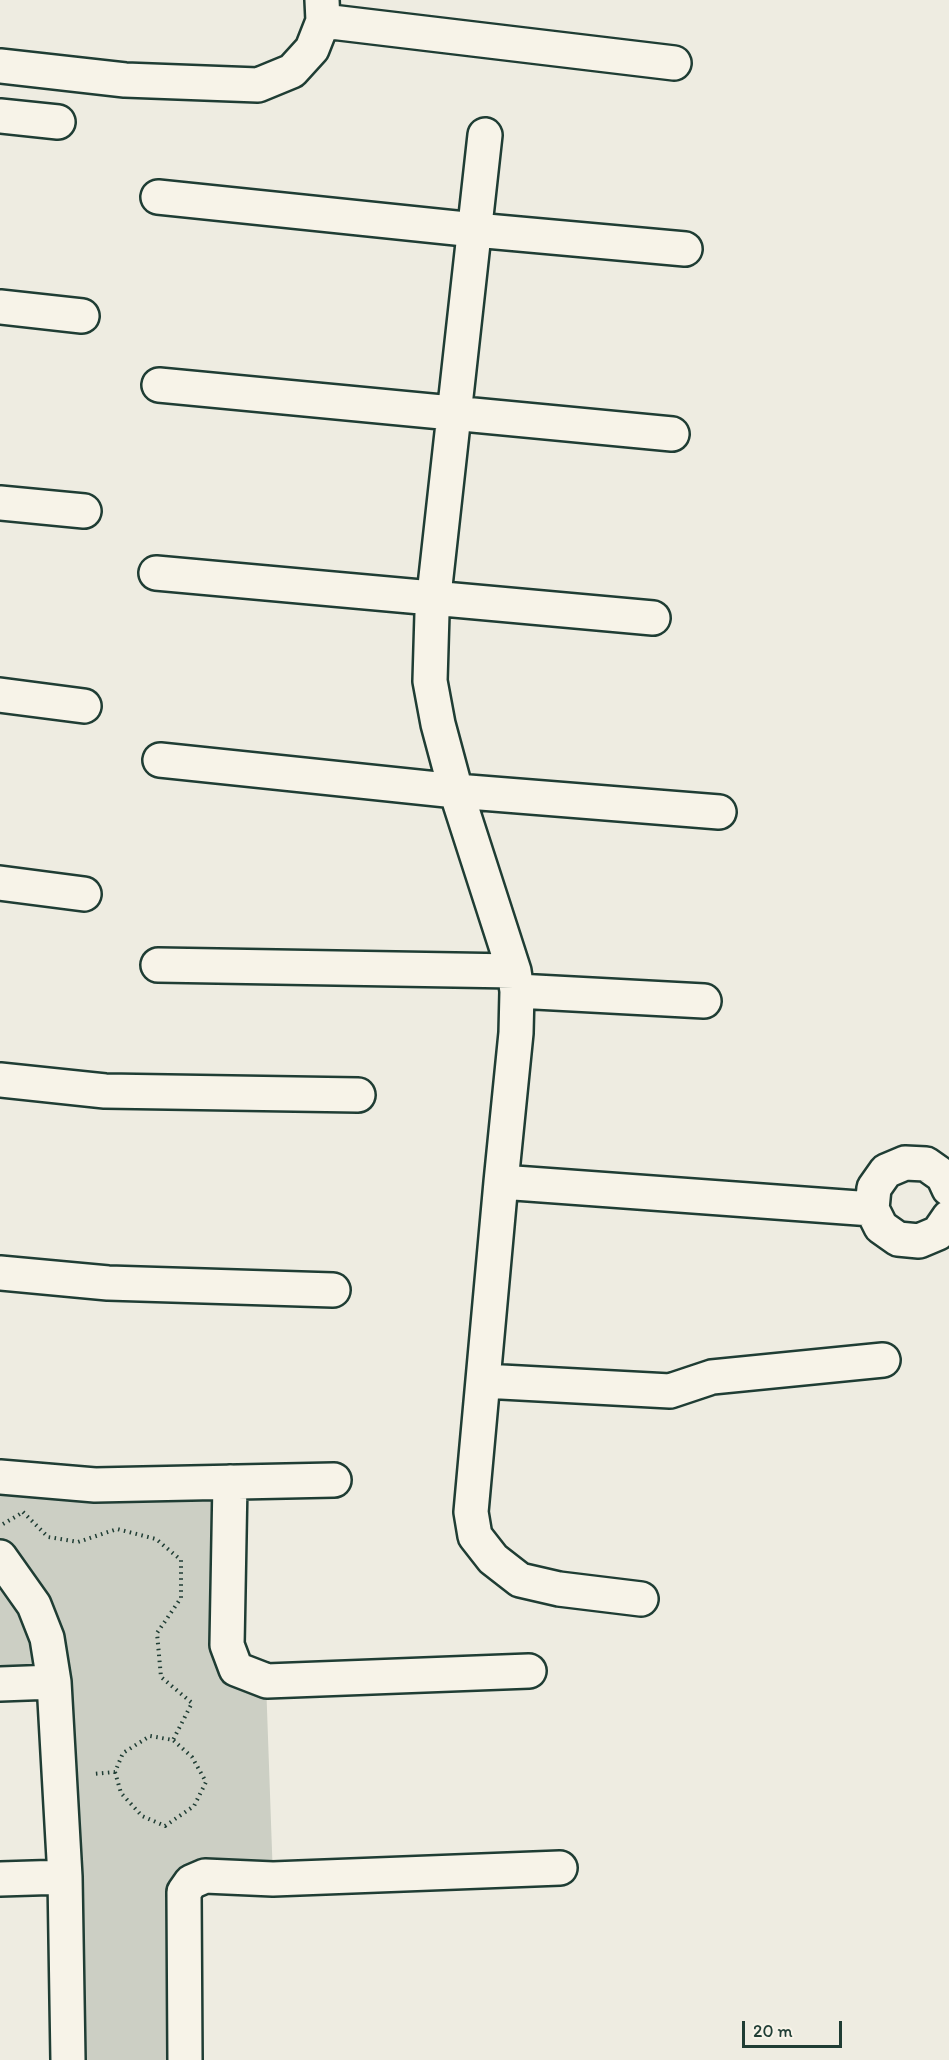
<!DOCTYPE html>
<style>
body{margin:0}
#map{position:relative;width:949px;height:2060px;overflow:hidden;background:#eeece1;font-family:Itim,sans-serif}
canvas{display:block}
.scale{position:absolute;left:742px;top:2021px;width:100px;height:27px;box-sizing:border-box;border:3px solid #1f3d34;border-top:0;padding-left:8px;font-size:18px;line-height:21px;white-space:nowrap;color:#1f3d34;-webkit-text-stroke:4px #f7f3e8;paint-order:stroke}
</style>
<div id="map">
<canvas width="949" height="2060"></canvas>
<div class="scale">20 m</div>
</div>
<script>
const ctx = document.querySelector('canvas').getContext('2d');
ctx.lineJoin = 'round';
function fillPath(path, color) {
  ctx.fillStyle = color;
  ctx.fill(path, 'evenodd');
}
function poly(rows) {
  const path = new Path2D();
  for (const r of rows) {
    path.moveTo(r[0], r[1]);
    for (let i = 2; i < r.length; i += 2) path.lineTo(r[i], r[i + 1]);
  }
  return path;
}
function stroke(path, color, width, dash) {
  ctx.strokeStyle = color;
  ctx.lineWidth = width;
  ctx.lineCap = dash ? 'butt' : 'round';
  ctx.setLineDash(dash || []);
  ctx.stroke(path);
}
const green = poly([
 [0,1477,230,1482,233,1682,266,1681,273,1879,187,1882,201,2060,68,2060,54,1683,0,1684]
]);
const path = poly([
 [23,1512,48,1537,78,1542,117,1529,156,1539,181,1560,181,1598,157,1633,161,1677,192,1703,173,1740,150,1736,123,1753,115,1772,92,1774],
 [3,1524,20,1514],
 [115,1772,121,1793,142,1816,165,1826,194,1806,206,1782,192,1757,173,1740]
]);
const minor = poly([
 [323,21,674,63],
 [0,66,125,80,258,85,292,71,312,49,323,21,322,0],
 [0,116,58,122],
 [485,135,432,613,430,681,438,724,456,791,514,971,517,991,516,1033,501,1182],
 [158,197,475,230,685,249],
 [0,307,82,316],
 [159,385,672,434],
 [0,503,84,511],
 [156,573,653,618],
 [0,695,84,706],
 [160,760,456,791,719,812],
 [0,883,84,894],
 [158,965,514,971],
 [517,991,704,1001],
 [0,1080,105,1091,358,1095],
 [949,1189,943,1176,926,1164,905,1163,886,1171,874,1188,872,1209,881,1227,898,1239,919,1241,938,1233,949,1217],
 [0,1273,108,1283,333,1290],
 [483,1381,670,1391,712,1377,883,1360],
 [0,1477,95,1485,334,1480],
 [230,1482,227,1645,236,1669,267,1681,529,1671],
 [0,1557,34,1605,47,1638,54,1682,65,1877,68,2060],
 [641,1599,559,1589,520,1580,493,1559,475,1536,471,1512,501,1182,872,1209],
 [0,1684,54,1682],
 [0,1879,65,1877],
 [185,2060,184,1892,191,1882,205,1876,273,1879,560,1868]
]);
fillPath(green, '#cccfc4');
stroke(minor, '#1f3d34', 38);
stroke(path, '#1f3d34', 4, [1.5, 4.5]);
stroke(minor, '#f7f3e8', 33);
</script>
